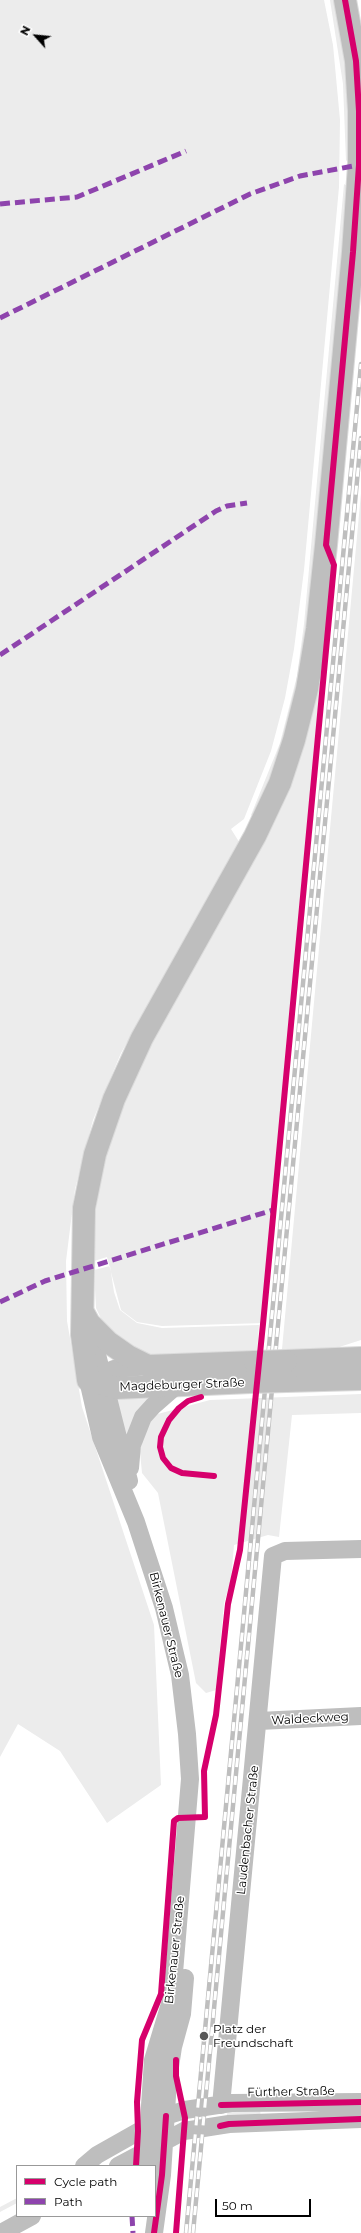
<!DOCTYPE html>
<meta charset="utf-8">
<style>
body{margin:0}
#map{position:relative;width:361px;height:2233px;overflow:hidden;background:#fff;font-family:Montserrat,sans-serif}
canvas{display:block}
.legend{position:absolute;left:16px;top:2165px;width:140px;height:52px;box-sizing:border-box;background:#fff;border:1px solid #999;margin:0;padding:5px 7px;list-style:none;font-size:12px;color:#000}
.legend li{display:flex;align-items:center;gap:8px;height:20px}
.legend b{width:20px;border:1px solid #999}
.north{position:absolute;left:16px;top:16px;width:40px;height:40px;-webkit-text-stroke:3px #fff;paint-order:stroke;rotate:297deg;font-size:11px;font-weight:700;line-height:16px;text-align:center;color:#000}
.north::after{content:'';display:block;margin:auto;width:14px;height:18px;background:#000;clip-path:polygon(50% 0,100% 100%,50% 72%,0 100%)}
.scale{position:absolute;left:215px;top:2199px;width:96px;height:18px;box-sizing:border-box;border:2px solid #000;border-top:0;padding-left:5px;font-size:12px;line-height:14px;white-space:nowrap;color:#000;-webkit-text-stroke:3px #fff;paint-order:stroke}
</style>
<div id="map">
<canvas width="361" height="2233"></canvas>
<ul class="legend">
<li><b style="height:5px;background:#d6006c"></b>Cycle path</li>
<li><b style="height:5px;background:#8e44ad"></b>Path</li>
</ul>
<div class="north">N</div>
<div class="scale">50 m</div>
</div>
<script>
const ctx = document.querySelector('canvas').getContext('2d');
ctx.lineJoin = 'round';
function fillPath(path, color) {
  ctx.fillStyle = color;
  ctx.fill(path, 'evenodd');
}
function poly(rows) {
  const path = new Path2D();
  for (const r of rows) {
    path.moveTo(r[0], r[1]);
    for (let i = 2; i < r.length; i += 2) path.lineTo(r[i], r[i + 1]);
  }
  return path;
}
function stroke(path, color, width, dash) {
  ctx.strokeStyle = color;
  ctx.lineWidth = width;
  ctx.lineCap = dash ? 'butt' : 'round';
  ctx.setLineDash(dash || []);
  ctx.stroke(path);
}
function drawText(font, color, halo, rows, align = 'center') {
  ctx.font = font + ' Montserrat,sans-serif';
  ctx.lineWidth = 3;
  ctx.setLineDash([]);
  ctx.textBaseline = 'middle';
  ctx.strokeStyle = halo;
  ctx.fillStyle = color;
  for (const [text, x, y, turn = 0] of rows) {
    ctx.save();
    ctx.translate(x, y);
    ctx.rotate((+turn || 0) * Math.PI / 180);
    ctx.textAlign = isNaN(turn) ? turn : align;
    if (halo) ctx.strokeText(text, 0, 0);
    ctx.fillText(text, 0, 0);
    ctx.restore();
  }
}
const green = poly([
 [0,0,324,0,333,45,340,120,339,187,304,570,294,649,285,698,271,751,244,819,231,829,241,845,121,1053,93,1120,75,1189,66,1261,67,1321,82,1407,154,1625,161,1785,107,1823,60,1751,18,1724,0,1757],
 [330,0,336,0,349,82,351,157,346,161,343,84],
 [344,184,350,188,329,424,325,430,324,448,327,454,310,625,285,744,255,816,251,815,280,743,297,676,304,624],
 [361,493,361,1340,330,1350,282,1349],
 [332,564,309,814,314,814,265,1323,162,1326,137,1322,121,1310,107,1257,94,1261,95,1215,101,1178,113,1130,129,1089,161,1023,262,838],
 [110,1266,114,1292,120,1310,137,1323,162,1328,259,1325,257,1352,152,1355,132,1349,104,1325,96,1308,94,1270],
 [158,1392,127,1444,112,1395],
 [361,1394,361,1413,292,1415,279,1537,268,1535,234,1545,231,1580,224,1603,216,1690,206,1693,196,1683,158,1493,142,1473,140,1452,144,1432,154,1415,210,1400],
 [260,2109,261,2118,226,2119,228,2110],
 [17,2198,17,2203,0,2212,0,2207]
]);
const minor = poly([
 [89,1323,129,1481],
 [130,1468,132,1445,143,1417,153,1406,177,1385],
 [259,1721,361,1716],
 [221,2105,273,1556,285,1551,361,1549],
 [84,2166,97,2155,166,2116,185,2110,231,2103,361,2102],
 [118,2166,184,2131,229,2124,361,2119],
 [146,2166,153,2060,172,1997,190,1779,187,1734,180,1675,164,1608,136,1522,101,1437,88,1380,114,1369,148,1366],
 [1,2233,32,2216],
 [154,2233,162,2175,168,2080,173,2047,182,2014,185,1978]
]);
const major = poly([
 [83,1312,89,1323,108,1342,128,1356,148,1366,255,1362],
 [286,1361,361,1358],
 [286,1381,361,1379],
 [251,1382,116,1388,88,1380,82,1335,84,1208,95,1154,114,1099,142,1038,255,836,280,783,294,740,307,689,317,629,326,545,353,252,359,165,359,111,356,61,345,0]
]);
const rail = poly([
 [186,2233,361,364],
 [193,2233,361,438]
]);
const majorBridge = poly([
 [255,1362,286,1361],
 [251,1382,286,1381]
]);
const quiet = poly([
 [0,204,77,197,186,151],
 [0,318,250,194,300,176,359,165],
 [0,655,216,511,227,506,247,503],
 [0,1302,45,1281,273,1210],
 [132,2216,133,2233]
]);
const cycleway = poly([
 [201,1397,188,1401,179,1408,169,1420,161,1437,160,1447,163,1458,171,1468,182,1473,214,1476],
 [176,2060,176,2076,185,2118,176,2233],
 [221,2105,361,2102],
 [220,2126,229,2124,361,2119],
 [136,2166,138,2131,137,2102,142,2040,161,1994,174,1821,178,1818,205,1817,204,1771,216,1715,228,1604,240,1550,263,1324,334,565,326,545,353,252,359,165,359,111,356,61,345,0],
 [154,2233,162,2175,166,2116]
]);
const markers = [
 [204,2036,5,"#595959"]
];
const streetNames = [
 ["Magdeburger Straße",182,1385,-2],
 ["Birkenauer Straße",166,1625,76],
 ["Waldeckweg",310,1719,-3],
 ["Laudenbacher Straße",248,1830,-84],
 ["Birkenauer Straße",175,1950,-84],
 ["Fürther Straße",291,2092,-1]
];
const poiNames = [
 ["Platz der",213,2029],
 ["Freundschaft",213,2043]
];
fillPath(green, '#ececec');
stroke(major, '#dbdbdb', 24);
stroke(minor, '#bebebe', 18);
stroke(major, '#bebebe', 22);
stroke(rail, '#bebebe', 4.5);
stroke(rail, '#fff', 3, [9]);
stroke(majorBridge, '#dbdbdb', 24, []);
stroke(majorBridge, '#bebebe', 22);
stroke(quiet, '#8e44ad', 5, [10, 5]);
stroke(cycleway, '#d6006c', 6);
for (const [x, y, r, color] of markers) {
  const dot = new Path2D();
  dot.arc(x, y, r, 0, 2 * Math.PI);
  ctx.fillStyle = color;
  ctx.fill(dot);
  stroke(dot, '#fff', 1.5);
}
drawText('12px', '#000', '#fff', streetNames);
drawText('12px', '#000', '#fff', poiNames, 'left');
</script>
